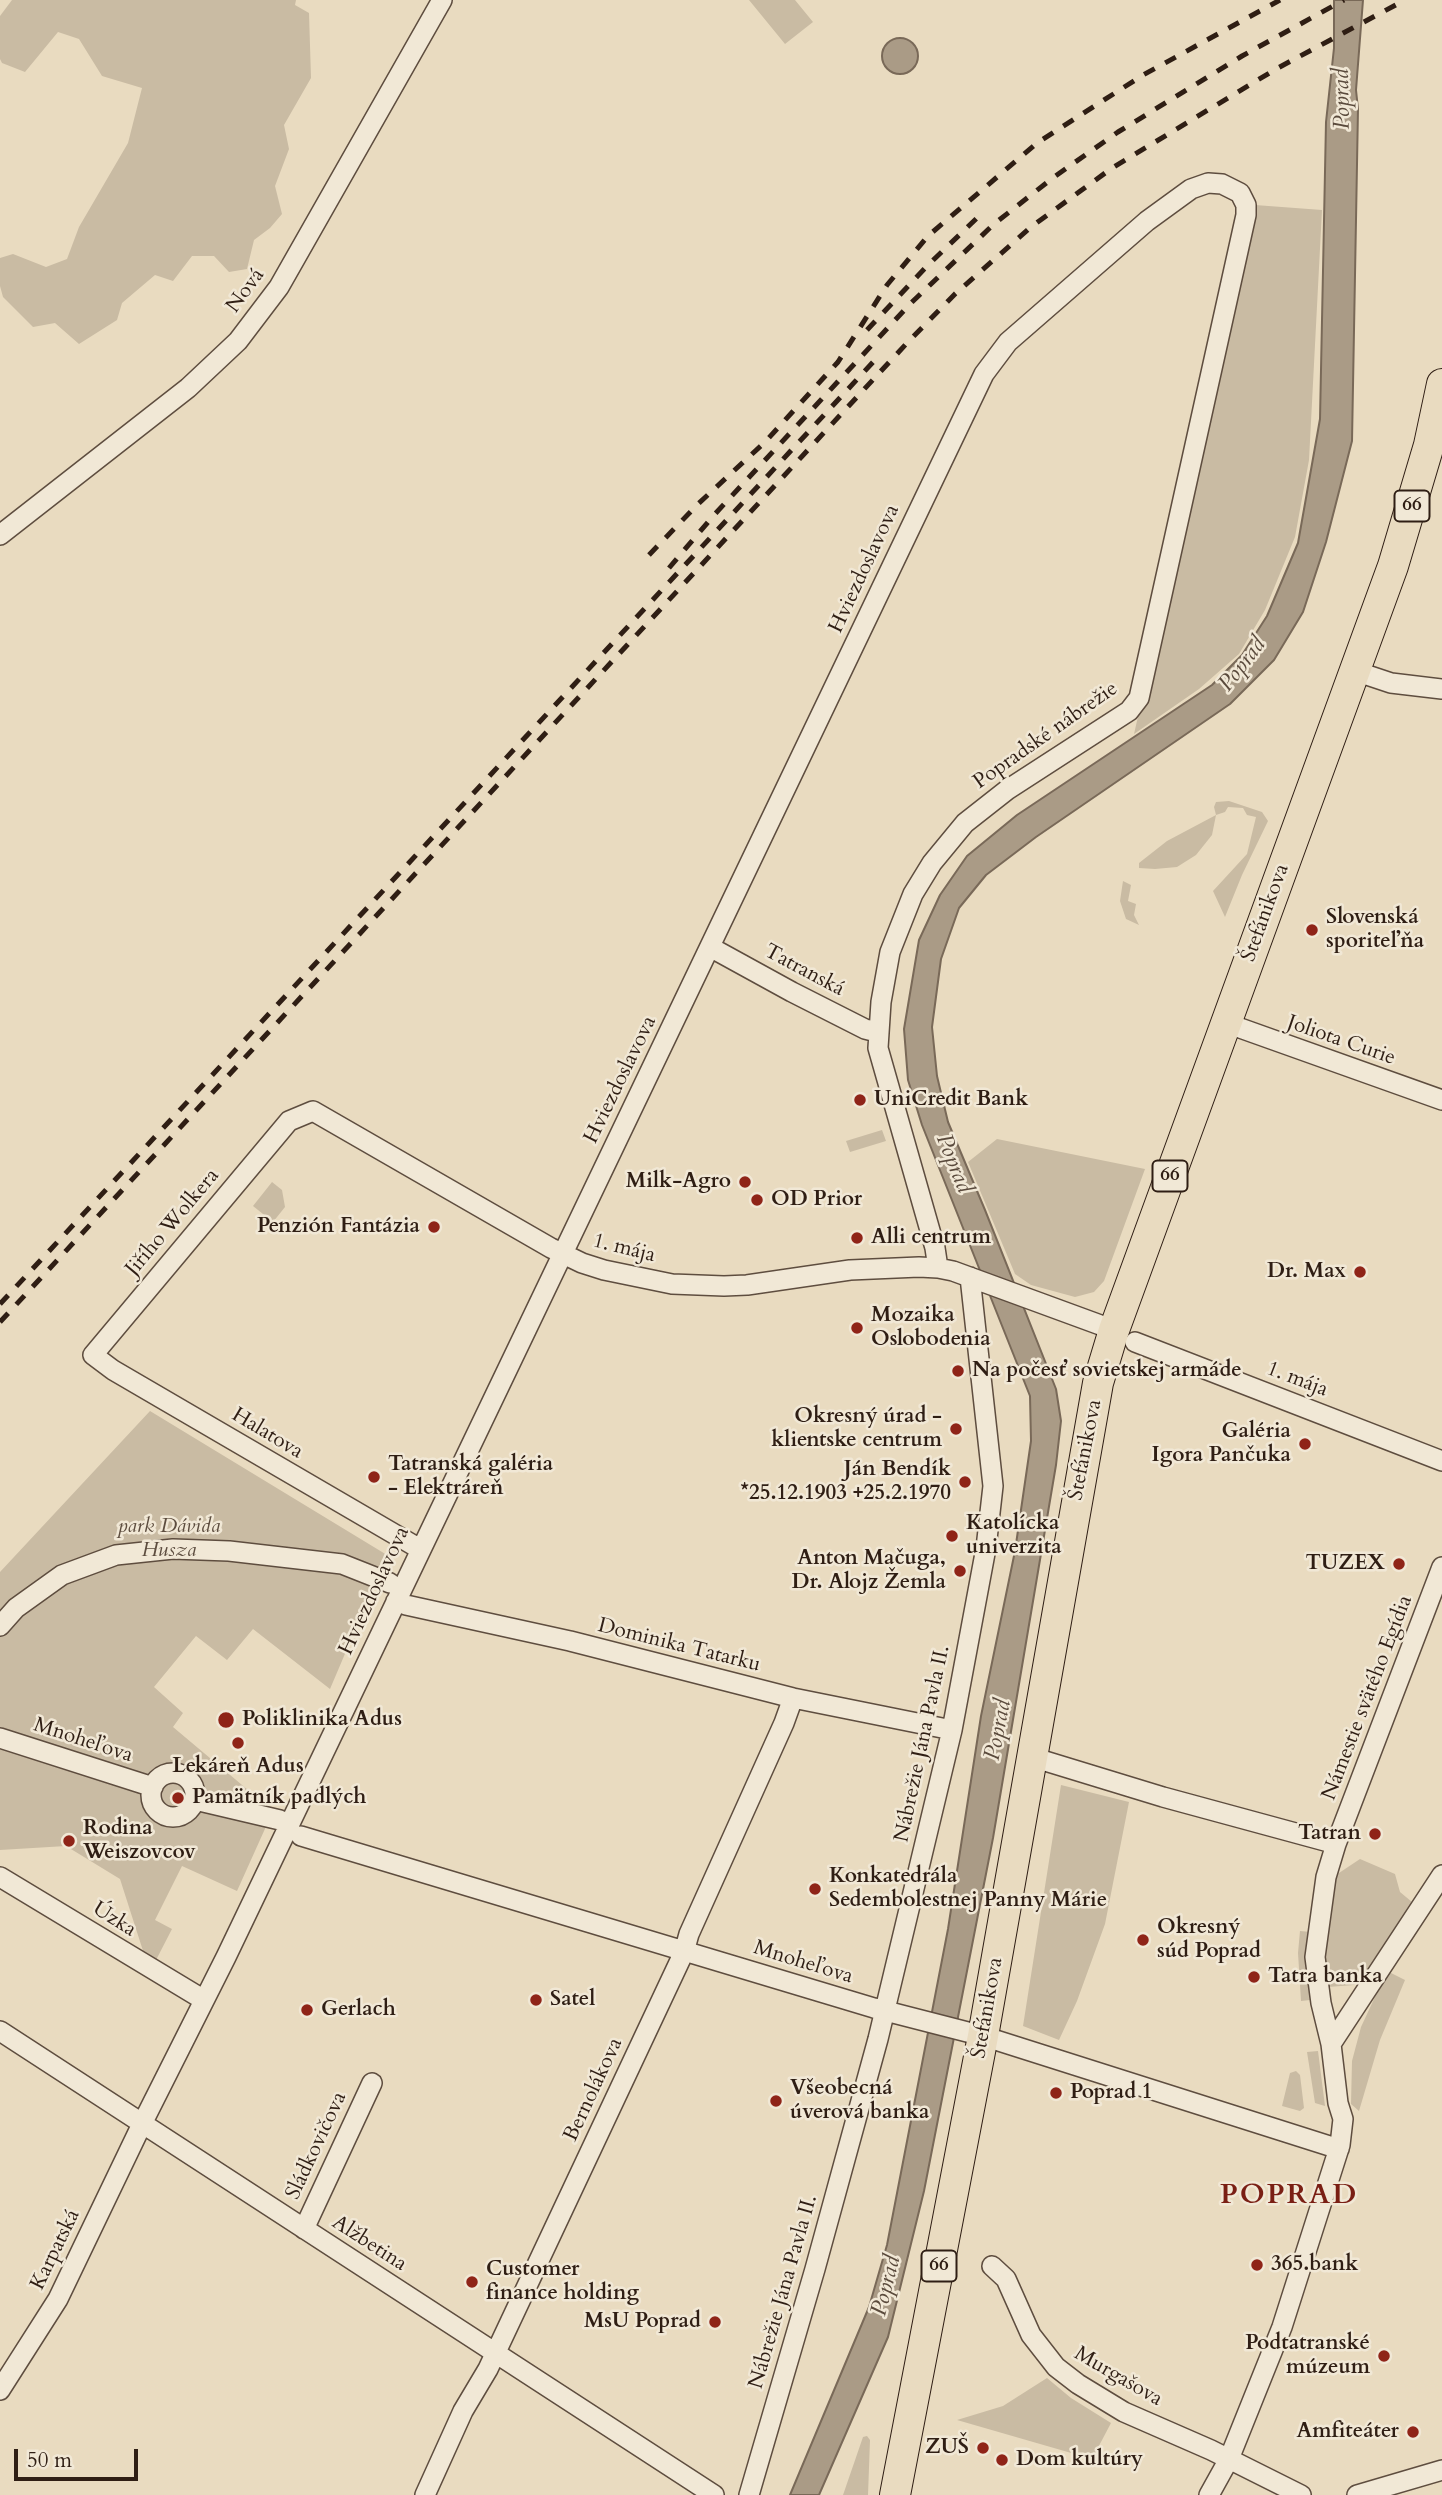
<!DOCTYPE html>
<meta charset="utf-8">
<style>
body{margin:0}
#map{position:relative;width:1442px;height:2495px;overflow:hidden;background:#e9dbc0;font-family:Cardo,serif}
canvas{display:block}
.scale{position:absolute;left:14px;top:2449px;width:124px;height:32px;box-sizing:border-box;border:4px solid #2f1e14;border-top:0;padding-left:9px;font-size:21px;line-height:24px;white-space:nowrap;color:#2f1e14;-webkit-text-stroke:5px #f1e8d6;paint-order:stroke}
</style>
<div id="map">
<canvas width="1442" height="2495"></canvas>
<div class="scale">50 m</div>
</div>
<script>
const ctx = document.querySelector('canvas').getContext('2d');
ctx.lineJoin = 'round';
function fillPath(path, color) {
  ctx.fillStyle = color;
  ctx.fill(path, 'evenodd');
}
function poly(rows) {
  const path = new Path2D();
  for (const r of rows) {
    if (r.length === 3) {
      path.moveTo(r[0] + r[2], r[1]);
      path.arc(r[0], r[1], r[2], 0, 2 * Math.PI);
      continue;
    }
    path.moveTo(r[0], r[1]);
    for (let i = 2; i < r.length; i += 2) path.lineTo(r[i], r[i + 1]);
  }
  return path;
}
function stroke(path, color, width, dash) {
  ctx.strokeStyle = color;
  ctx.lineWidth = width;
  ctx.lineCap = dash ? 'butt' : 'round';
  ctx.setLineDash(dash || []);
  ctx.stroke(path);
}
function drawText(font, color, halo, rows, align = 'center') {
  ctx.font = font + ' Cardo,serif';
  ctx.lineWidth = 5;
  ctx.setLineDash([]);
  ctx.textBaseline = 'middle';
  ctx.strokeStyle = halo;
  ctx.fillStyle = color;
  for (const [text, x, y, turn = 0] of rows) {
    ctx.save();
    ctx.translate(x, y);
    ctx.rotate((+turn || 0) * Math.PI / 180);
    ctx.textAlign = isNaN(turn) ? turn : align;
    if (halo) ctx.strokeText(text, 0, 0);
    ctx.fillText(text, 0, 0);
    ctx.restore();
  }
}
const green = poly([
 [12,0,296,0,295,5,309,13,311,78,284,125,289,149,275,186,282,214,270,228,254,240,247,269,229,272,214,256,192,256,173,281,155,275,122,303,117,320,79,344,55,323,33,327,3,297,0,286,0,258,13,254,46,267,67,259,79,227,128,143,142,88,102,76,79,39,58,32,25,72,2,63,0,59,0,16],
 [749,0,795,0,813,22,785,44],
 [1255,205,1322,210,1309,460,1295,537,1265,610,1239,654,1199,689,1134,734],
 [1229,801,1262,812,1268,821,1242,875,1225,917,1213,891,1247,854,1256,817,1247,815,1243,808,1228,807,1225,812,1216,815,1212,835,1196,855,1177,867,1155,869,1139,868,1139,863,1167,841,1216,815,1214,807,1216,802],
 [1123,881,1131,885,1128,901,1136,904,1134,915,1139,925,1126,919,1120,901],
 [882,1130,886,1141,850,1152,846,1141],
 [997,1139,1145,1169,1104,1281,1094,1292,1075,1297,1031,1285,1015,1274,968,1162],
 [272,1182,282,1190,285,1207,273,1222,253,1206],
 [150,1411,387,1555,330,1689,253,1629,227,1660,196,1636,154,1687,183,1713,173,1727,273,1811,237,1891,182,1866,155,1920,172,1929,155,1962,145,1957,120,1879,66,1846,0,1850,0,1572],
 [1061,1785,1129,1802,1105,1924,1077,2001,1059,2040,1023,2026],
 [1360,1859,1395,1874,1400,1892,1412,1902,1366,1974,1354,1985,1328,1987,1324,1954,1336,1875],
 [1300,1931,1311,1932,1307,1955,1310,2000,1301,2001,1298,1953],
 [1387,1971,1405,1980,1380,2040,1359,2111,1351,2104,1352,2061,1361,2027],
 [1318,2051,1325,2106,1315,2103,1307,2052],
 [1296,2071,1300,2075,1304,2108,1300,2111,1282,2106,1290,2073],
 [1047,2378,1071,2398,1111,2423,1092,2459,957,2420,1003,2406],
 [867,2436,870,2440,868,2495,843,2495,863,2437]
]);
const water = poly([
 [1334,0,1363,0,1356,90,1358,109,1352,441,1326,542,1303,612,1274,660,1230,704,1036,837,986,875,959,908,941,959,932,1027,937,1076,948,1122,985,1210,1056,1389,1061,1421,1056,1465,993,1838,924,2191,888,2337,819,2495,790,2495,869,2307,887,2245,948,1929,981,1716,1015,1551,1031,1441,1030,1396,922,1125,908,1080,904,1029,919,940,940,895,967,856,1017,815,1212,685,1242,655,1267,616,1298,543,1320,419,1326,122,1334,48,1334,0],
 [900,56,18]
]);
const street = poly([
 [0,535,188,388,238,341,279,287,442,0],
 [1355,671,1391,683,1442,689],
 [710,947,792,992,865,1029,877,1032],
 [1226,1023,1442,1100],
 [1135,1342,1442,1461],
 [420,1549,113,1370,93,1355,289,1121,313,1111,551,1248,582,1263,604,1270,672,1284,724,1286,747,1285,850,1270,919,1267,938,1268,953,1271,1114,1330],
 [396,1601,406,1605,570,1641,793,1698,952,1730],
 [0,1626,16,1608,62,1575,116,1555,173,1549,229,1551,342,1564,390,1583],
 [0,1738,153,1787],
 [1032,1757,1163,1797,1336,1844],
 [173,1795,22],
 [195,1800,280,1820],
 [301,1836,874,2008,983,2036,1339,2149],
 [0,1877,204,2000],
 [0,2031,714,2495],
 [1331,2044,1442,1875],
 [304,2229,372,2083],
 [992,2266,1006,2279,1031,2335,1056,2367,1078,2384,1124,2412,1211,2450,1301,2495],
 [0,2390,58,2299,142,2124,226,1957,984,374,1008,342,1147,221,1191,189,1208,183,1222,184,1240,193,1246,205,1246,215,1139,698,1129,711,1007,790,965,823,932,863,913,894,890,952,881,1002,878,1048,935,1248,938,1268],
 [425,2495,463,2411,488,2369,684,1952,689,1934,784,1723,793,1698],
 [749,2495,815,2269,878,2039,952,1730,986,1548,993,1486,970,1277],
 [1209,2495,1229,2459,1282,2327,1340,2145,1343,2119,1338,2103,1331,2044,1321,2003,1315,1957,1326,1877,1336,1844,1442,1567],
 [1357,2495,1442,2470]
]);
const primary = poly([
 [895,2495,983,2036,1098,1383,1114,1330,1393,566,1429,445,1442,384]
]);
const rail = poly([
 [867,330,926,267,978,217],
 [649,555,698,504,765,442,838,362,887,285,928,236,1037,143,1143,75,1280,0],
 [669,568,714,515,910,304,994,224,1054,177,1118,132,1242,56,1344,0],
 [0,1304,875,360],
 [0,1322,907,343,955,294,1031,227,1112,168,1276,69,1405,0]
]);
const markers = [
 [1312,930,7,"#8f2418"],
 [860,1100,7,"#8f2418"],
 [745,1182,7,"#8f2418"],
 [757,1200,7,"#8f2418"],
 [434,1227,7,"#8f2418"],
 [857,1238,7,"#8f2418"],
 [1360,1272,7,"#8f2418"],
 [857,1328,7,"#8f2418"],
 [958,1371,7,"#8f2418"],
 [956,1429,7,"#8f2418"],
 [1305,1444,7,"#8f2418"],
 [374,1477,7,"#8f2418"],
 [965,1482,7,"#8f2418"],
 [952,1536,7,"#8f2418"],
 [1399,1564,7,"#8f2418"],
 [960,1571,7,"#8f2418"],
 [226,1720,9,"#8f2418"],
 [238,1743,7,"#8f2418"],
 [178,1798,7,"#8f2418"],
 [1375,1834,7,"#8f2418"],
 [69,1841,7,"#8f2418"],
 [815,1889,7,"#8f2418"],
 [1143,1940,7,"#8f2418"],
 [1254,1977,7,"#8f2418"],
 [536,2000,7,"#8f2418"],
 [307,2010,7,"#8f2418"],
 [1056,2093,7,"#8f2418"],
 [776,2101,7,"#8f2418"],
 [1257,2265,7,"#8f2418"],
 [472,2282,7,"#8f2418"],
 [715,2322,7,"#8f2418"],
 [1384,2356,7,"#8f2418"],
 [1413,2432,7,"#8f2418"],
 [983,2448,7,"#8f2418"],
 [1002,2460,7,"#8f2418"]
];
const shields = [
 [1412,506,35],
 [1170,1176,35],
 [939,2266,35]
];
const shieldNames = [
 ["66",1412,506],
 ["66",1170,1176],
 ["66",939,2266]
];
const streetNames = [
 ["Nová",246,291,-54],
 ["Hviezdoslavova",865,569,-65],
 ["Popradské nábrežie",1046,736,-35],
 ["Štefánikova",1266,913,-70],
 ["Tatranská",804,971,28],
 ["Joliota Curie",1341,1041,19],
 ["Hviezdoslavova",621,1080,-64],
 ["Jiřího Wolkera",173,1223,-50],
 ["1. mája",624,1249,14],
 ["1. mája",1297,1380,21],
 ["Halatova",267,1434,31],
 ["Štefánikova",1086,1450,-79],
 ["Hviezdoslavova",375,1591,-65],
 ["Dominika Tatarku",679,1646,14],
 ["Námestie svätého Egídia",1368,1698,-69],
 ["Mnoheľova",83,1741,18],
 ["Nábrežie Jána Pavla II.",923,1744,-78],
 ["Úzka",114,1920,32],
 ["Mnoheľova",803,1963,17],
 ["Štefánikova",988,2008,-80],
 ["Bernolákova",594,2090,-65],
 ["Sládkovičova",317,2146,-65],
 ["Alžbetina",369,2244,33],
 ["Karpatská",56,2250,-64],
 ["Nábrežie Jána Pavla II.",784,2292,-74],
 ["Murgašova",1118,2377,30]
];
const poiNames = [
 ["Slovenská",1326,918],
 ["sporiteľňa",1326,942],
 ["UniCredit Bank",874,1100],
 ["Milk-Agro",731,1182,"right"],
 ["OD Prior",771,1200],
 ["Penzión Fantázia",420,1227,"right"],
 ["Alli centrum",871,1238],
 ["Dr. Max",1346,1272,"right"],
 ["Mozaika",871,1316],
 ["Oslobodenia",871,1340],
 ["Na počesť sovietskej armáde",972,1371],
 ["Okresný úrad -",942,1417,"right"],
 ["klientske centrum",942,1441,"right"],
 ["Galéria",1291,1432,"right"],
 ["Igora Pančuka",1291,1456,"right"],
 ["Tatranská galéria",388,1465],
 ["- Elektráreň",388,1489],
 ["Ján Bendík",951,1470,"right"],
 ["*25.12.1903 +25.2.1970",951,1494,"right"],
 ["Katolícka",966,1524],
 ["univerzita",966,1548],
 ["Anton Mačuga,",946,1559,"right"],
 ["Dr. Alojz Žemla",946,1583,"right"],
 ["TUZEX",1385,1564,"right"],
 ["Poliklinika Adus",242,1720],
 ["Lekáreň Adus",238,1767,"center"],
 ["Pamätník padlých",192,1798],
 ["Rodina",83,1829],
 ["Weiszovcov",83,1853],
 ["Tatran",1361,1834,"right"],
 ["Konkatedrála",829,1877],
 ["Sedembolestnej Panny Márie",829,1901],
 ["Okresný",1157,1928],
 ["súd Poprad",1157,1952],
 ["Tatra banka",1268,1977],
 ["Satel",550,2000],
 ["Gerlach",321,2010],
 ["Všeobecná",790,2089],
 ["úverová banka",790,2113],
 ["Poprad 1",1070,2093],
 ["365.bank",1271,2265],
 ["Customer",486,2270],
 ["finance holding",486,2294],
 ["MsU Poprad",701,2322,"right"],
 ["Podtatranské",1370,2344,"right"],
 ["múzeum",1370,2368,"right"],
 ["Amfiteáter",1399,2432,"right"],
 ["ZUŠ",969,2448,"right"],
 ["Dom kultúry",1016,2460]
];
const parkNames = [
 ["park Dávida",169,1527],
 ["Husza",169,1551]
];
const waterNames = [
 ["Poprad",1343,99,-91],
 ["Poprad",1243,665,-52],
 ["Poprad",953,1164,68],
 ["Poprad",999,1730,-79],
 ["Poprad",887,2286,-76]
];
const districtNames = [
 ["POPRAD",1289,2197]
];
fillPath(green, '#c9bba3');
fillPath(water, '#aa9b86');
stroke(water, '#796958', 2);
stroke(street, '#5e4d3f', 22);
stroke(primary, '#2f1e14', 32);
stroke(street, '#f1e8d6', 19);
stroke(primary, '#e9dbc0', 30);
stroke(rail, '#2f1e14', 5, [12, 12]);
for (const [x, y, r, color] of markers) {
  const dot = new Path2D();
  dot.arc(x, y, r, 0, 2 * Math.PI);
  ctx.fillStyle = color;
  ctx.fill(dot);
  stroke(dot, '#f1e8d6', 2.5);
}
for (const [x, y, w] of shields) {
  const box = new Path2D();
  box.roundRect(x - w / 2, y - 15.5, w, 31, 5);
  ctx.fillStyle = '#f1e8d6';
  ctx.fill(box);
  stroke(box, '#2f1e14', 2);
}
drawText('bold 19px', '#2f1e14', null, shieldNames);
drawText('21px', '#2f1e14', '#f1e8d6', streetNames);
drawText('bold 21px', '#2f1e14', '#f1e8d6', poiNames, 'left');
drawText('italic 21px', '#5d4d3f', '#f1e8d6', parkNames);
drawText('italic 23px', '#5a4a3c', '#f1e8d6', waterNames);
ctx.letterSpacing = '2px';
drawText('bold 28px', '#7a1f14', '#f1e8d6', districtNames);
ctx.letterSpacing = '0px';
</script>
